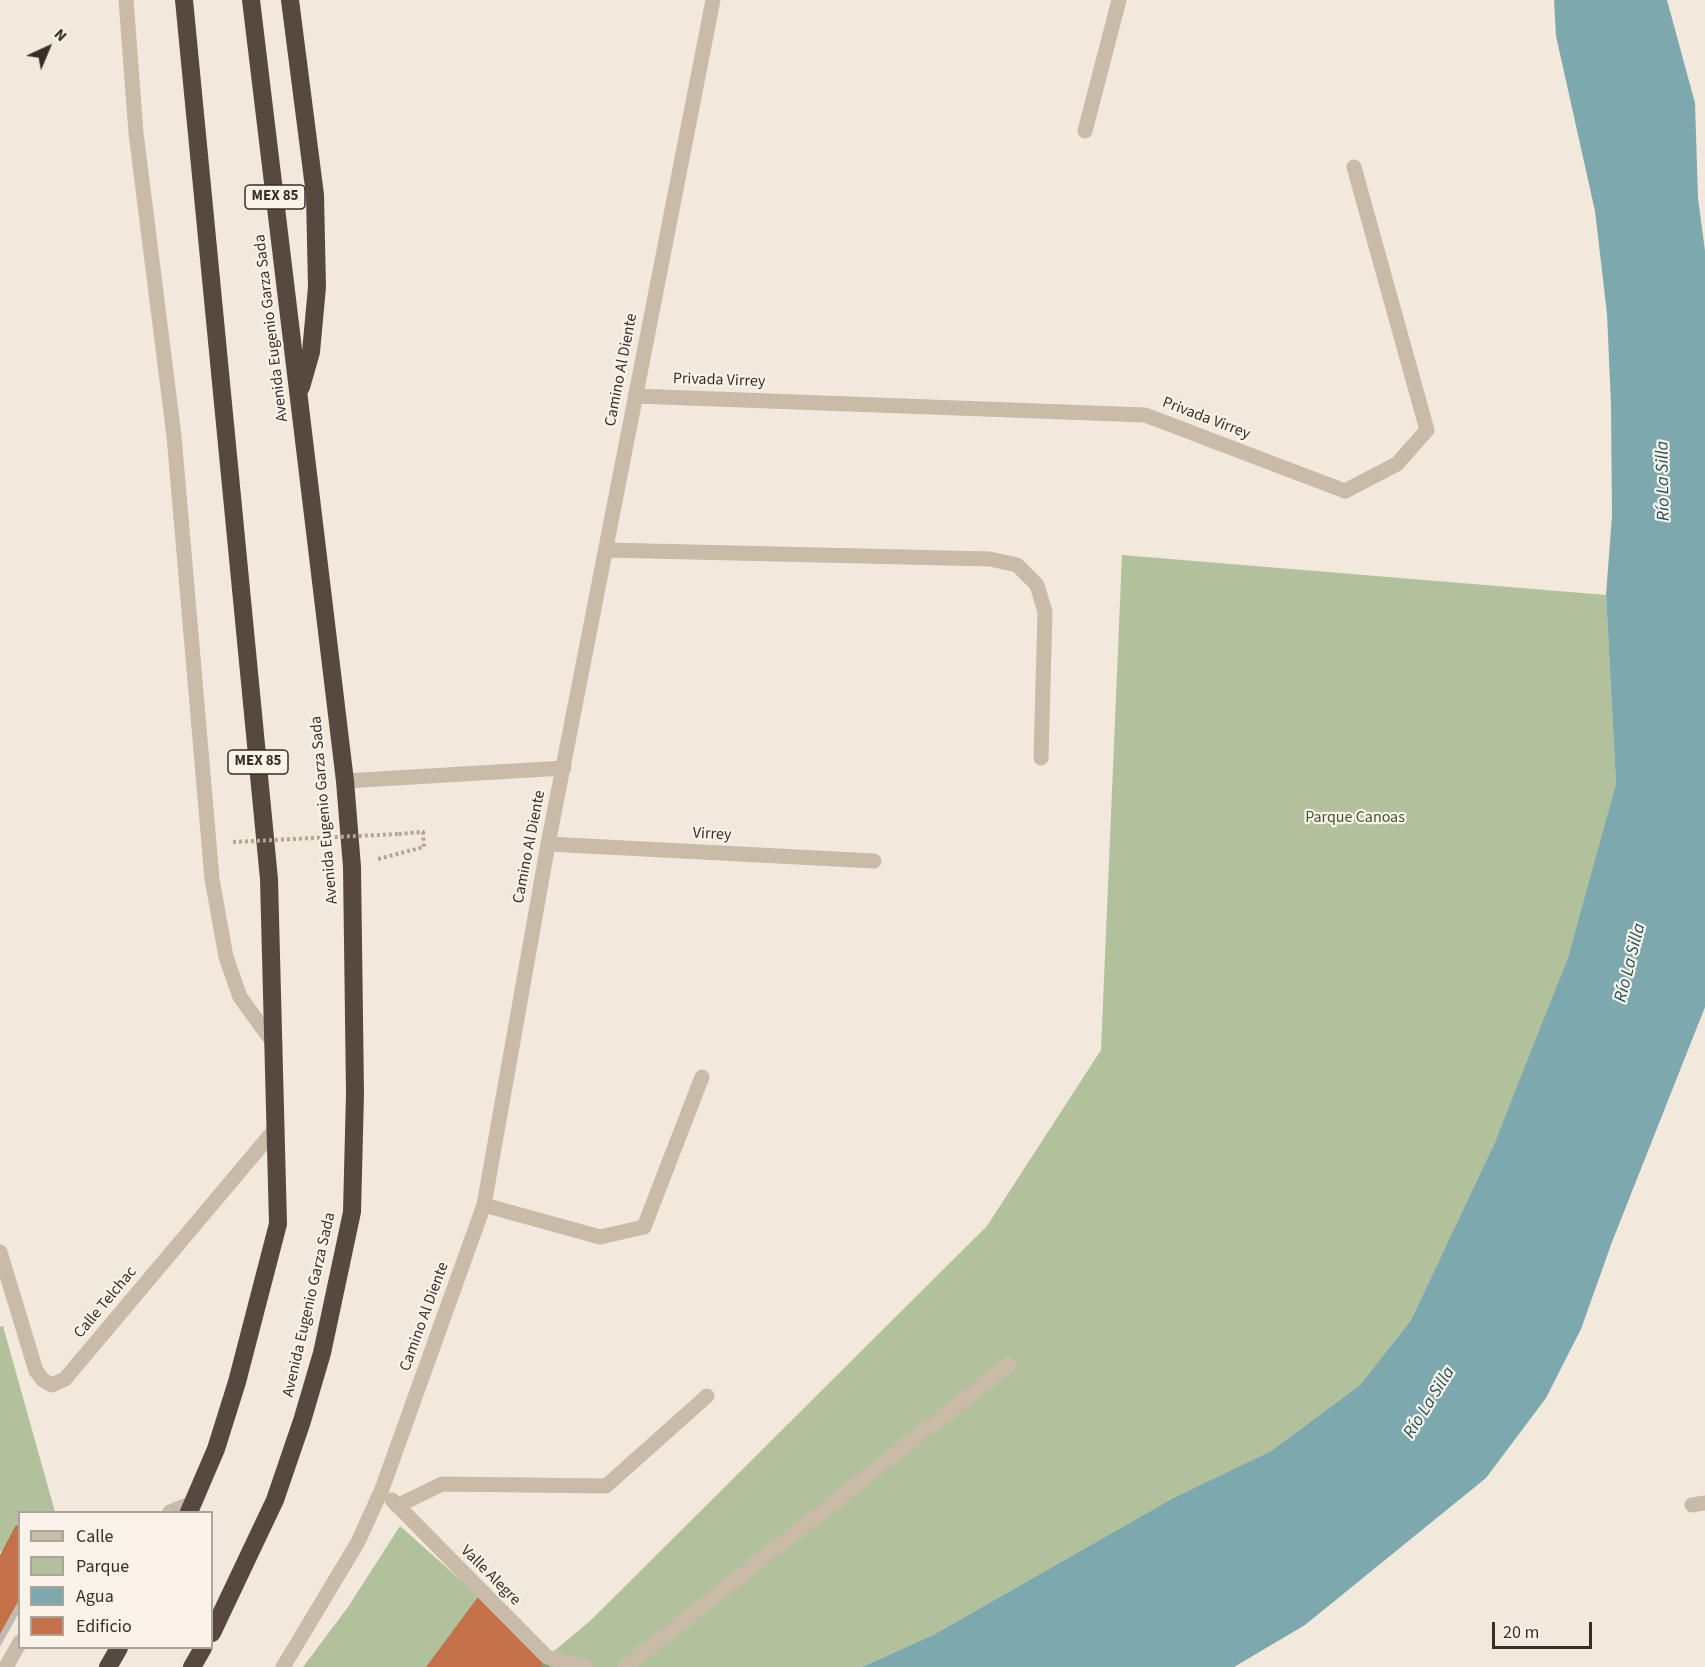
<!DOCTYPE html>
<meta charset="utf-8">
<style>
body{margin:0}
#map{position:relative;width:1705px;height:1667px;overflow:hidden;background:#f2e9dc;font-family:"Source Sans 3",sans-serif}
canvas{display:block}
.legend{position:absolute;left:18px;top:1511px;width:195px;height:138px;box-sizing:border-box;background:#f9f3e9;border:2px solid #aba49c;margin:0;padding:8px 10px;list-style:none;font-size:18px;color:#372e28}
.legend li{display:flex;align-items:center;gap:12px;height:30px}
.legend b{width:30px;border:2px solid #aba49c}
.north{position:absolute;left:18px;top:18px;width:60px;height:60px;-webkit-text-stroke:4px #f9f3e9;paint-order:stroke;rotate:44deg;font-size:16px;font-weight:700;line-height:24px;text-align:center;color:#372e28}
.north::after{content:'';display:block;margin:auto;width:21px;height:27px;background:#372e28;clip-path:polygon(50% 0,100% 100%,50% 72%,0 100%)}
.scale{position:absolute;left:1492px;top:1622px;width:100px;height:27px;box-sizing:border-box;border:3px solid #372e28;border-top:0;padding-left:8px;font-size:18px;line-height:21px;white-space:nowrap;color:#372e28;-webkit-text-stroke:4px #f9f3e9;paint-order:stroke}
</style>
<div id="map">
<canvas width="1705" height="1667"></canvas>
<ul class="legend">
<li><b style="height:8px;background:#cabaa8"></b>Calle</li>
<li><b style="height:16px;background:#b1c19c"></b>Parque</li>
<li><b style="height:16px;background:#7ca8ae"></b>Agua</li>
<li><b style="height:16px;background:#c47048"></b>Edificio</li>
</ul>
<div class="north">N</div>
<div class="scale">20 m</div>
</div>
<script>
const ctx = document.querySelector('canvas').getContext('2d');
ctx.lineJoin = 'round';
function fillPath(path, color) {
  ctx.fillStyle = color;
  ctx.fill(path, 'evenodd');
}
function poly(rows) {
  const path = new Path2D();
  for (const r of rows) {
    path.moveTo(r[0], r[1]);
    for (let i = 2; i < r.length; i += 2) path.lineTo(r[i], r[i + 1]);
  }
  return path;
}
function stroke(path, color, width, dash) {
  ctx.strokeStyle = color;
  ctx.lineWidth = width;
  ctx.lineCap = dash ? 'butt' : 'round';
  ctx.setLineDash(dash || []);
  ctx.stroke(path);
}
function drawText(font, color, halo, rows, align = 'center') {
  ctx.font = font + ' "Source Sans 3",sans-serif';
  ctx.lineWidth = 4.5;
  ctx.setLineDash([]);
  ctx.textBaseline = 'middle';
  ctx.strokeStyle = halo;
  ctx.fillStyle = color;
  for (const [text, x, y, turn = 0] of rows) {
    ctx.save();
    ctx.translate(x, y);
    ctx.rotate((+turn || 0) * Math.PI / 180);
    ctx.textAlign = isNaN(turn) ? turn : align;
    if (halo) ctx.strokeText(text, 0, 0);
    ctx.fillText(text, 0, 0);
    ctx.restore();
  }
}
const green = poly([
 [1122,555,1606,595,1616,784,1596,865,1568,958,1536,1043,1495,1142,1411,1320,1360,1385,1271,1451,1175,1497,933,1635,862,1667,303,1667,348,1607,400,1526,547,1657,590,1621,987,1226,1101,1050],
 [3,1326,55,1512,20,1512,19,1538,0,1552,0,1327]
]);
const water = poly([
 [1554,0,1667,0,1695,103,1698,198,1705,251,1705,1007,1612,1242,1581,1329,1546,1398,1486,1478,1305,1625,1234,1667,862,1667,933,1635,1175,1497,1271,1451,1360,1385,1411,1320,1495,1142,1568,958,1616,784,1606,595,1612,516,1611,404,1607,314,1595,211,1556,36]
]);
const shadow = poly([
 [20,1529,20,1611,0,1647,0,1558],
 [482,1595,551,1663,549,1667,428,1667]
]);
const building = poly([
 [16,1525,20,1527,20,1598,0,1634,0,1555],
 [481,1593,547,1657,541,1667,426,1667]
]);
const path = poly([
 [378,859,424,847,423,832,398,834]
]);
const minor = poly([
 [126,0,136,133,174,436,212,879,226,957,240,997,275,1045],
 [1085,131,1119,0],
 [635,396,1145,415,1345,491,1397,464,1427,430,1354,167],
 [606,550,990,559,1017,565,1037,585,1045,612,1041,758],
 [345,781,564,768],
 [548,844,874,861],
 [484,1205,600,1237,644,1227,702,1077],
 [0,1252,36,1371,43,1380,52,1385,65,1379,277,1127],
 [392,1500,547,1657,586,1667],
 [1692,1505,1705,1503],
 [397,1506,442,1484,606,1486,707,1396],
 [170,1512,195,1502],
 [6,1667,20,1642],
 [283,1667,358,1542,382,1489,484,1205,548,844,713,0],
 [625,1667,1009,1364]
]);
const highway = poly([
 [184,0,269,879,278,1224,237,1382,216,1449,189,1512],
 [290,0,315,195,317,287,311,352,301,387],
 [212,1633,275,1500,302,1421,322,1353,352,1212,355,1093,352,867,345,781,251,0],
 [108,1667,119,1648],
 [192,1667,203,1648]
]);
const pathBridge = poly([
 [233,842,398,834]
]);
const shields = [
 [275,197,60],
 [258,762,60]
];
const shieldNames = [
 ["MEX 85",275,197],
 ["MEX 85",258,762]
];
const streetNames = [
 ["Avenida Eugenio Garza Sada",272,328,-97],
 ["Camino Al Diente",622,370,-79],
 ["Privada Virrey",719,381,2],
 ["Privada Virrey",1206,419,21],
 ["Avenida Eugenio Garza Sada",325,810,-95],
 ["Virrey",712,835,3],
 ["Camino Al Diente",530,847,-79],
 ["Calle Telchac",106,1303,-50],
 ["Avenida Eugenio Garza Sada",310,1305,-77],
 ["Camino Al Diente",425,1317,-70],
 ["Valle Alegre",490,1576,45]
];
const parkNames = [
 ["Parque Canoas",1355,818]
];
const waterNames = [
 ["Río La Silla",1664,481,-91],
 ["Río La Silla",1631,963,-76],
 ["Río La Silla",1430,1403,-58]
];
fillPath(green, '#b1c19c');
fillPath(water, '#7ca8ae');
fillPath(shadow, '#0003');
fillPath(building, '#c47048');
stroke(path, '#b5a493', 4, [3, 3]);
stroke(minor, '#cabaa8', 15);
stroke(highway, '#574940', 18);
stroke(pathBridge, '#b5a493', 4, [3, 3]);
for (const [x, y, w] of shields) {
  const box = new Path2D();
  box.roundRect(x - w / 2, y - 12, w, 24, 4.5);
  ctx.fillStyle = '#f9f3e9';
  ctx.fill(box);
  stroke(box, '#372e28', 1.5);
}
drawText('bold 15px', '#372e28', null, shieldNames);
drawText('16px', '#372e28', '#f9f3e9', streetNames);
drawText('16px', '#43552c', '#f9f3e9', parkNames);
drawText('italic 18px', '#1e4f58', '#f9f3e9', waterNames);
</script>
